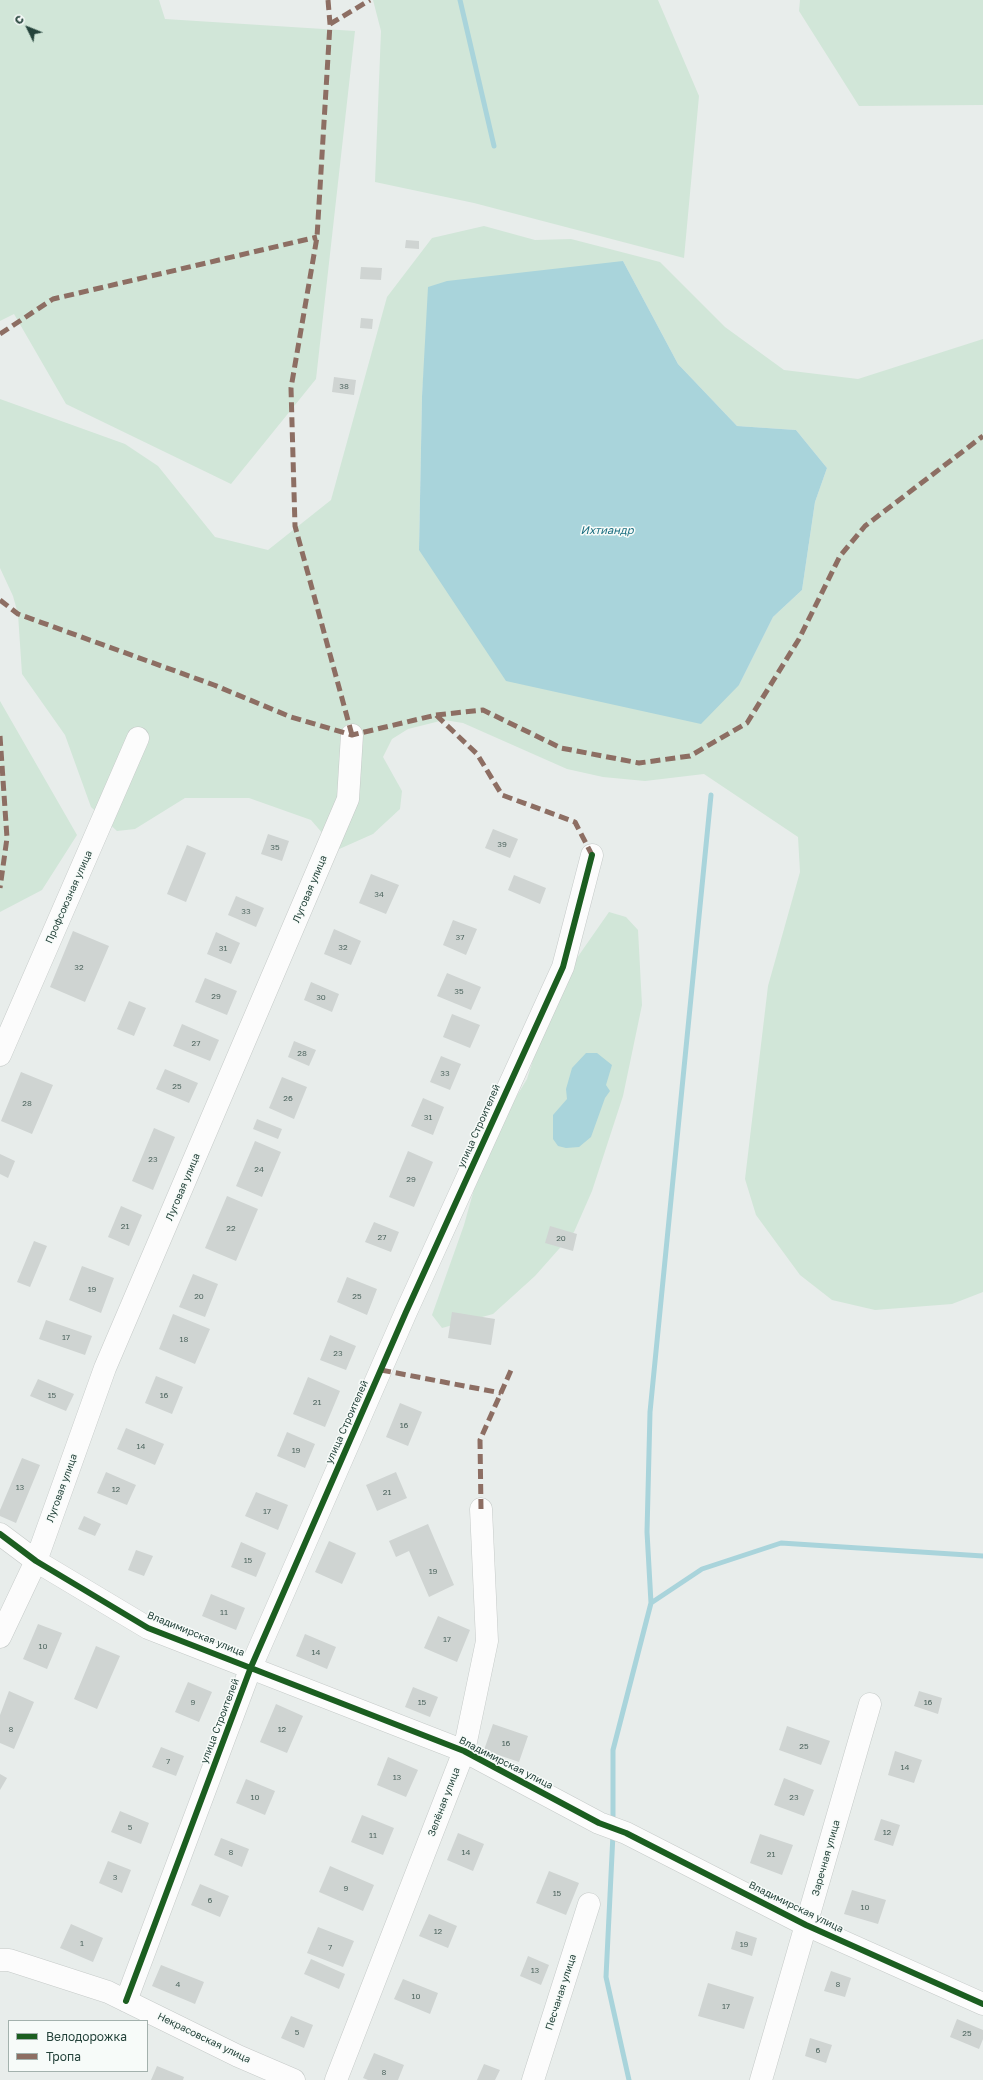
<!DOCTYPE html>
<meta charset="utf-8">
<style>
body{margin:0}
#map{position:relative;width:983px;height:2080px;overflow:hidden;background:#e8edeb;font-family:"Golos Text",sans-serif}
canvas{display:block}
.legend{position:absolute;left:8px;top:2020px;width:140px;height:52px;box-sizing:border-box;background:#f7fbf9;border:1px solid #a3b1ad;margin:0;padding:5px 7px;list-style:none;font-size:12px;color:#24423a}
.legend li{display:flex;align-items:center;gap:8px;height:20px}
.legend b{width:20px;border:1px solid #a3b1ad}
.north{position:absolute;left:8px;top:8px;width:40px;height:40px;-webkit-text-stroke:3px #f7fbf9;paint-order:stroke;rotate:313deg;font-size:11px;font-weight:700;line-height:16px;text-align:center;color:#24423a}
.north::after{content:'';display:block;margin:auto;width:14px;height:18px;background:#24423a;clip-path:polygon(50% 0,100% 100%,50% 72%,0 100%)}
</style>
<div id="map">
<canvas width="983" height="2080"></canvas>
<ul class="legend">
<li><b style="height:5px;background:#1b5e20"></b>Велодорожка</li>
<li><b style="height:5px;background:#8d6e63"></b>Тропа</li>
</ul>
<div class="north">С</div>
</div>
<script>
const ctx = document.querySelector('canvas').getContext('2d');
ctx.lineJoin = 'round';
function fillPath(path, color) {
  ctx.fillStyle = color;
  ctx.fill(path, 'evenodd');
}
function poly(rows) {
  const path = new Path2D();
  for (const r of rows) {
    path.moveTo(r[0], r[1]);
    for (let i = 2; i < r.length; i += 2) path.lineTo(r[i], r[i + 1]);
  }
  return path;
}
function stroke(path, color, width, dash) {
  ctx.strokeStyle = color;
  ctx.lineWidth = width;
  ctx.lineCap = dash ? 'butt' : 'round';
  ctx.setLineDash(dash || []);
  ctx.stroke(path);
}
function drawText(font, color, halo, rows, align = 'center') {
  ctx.font = font + ' "Golos Text",sans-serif';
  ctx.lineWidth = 3;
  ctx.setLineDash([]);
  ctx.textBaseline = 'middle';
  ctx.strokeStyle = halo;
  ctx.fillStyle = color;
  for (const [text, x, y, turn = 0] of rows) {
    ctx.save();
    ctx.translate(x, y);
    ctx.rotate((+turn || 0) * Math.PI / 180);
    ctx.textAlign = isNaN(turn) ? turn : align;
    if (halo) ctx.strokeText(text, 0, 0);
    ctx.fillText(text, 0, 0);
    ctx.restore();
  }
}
const green = poly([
 [0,0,159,0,165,19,355,31,316,379,231,484,66,404,14,314,0,321],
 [373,0,658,0,699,96,684,258,474,203,375,182,381,31],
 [800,0,983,0,983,105,859,106,799,11],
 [484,226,535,240,571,239,660,262,725,327,784,370,858,379,983,339,983,1292,952,1304,875,1310,832,1300,800,1275,756,1215,745,1179,768,986,800,872,798,837,704,774,645,781,603,777,567,769,463,723,444,720,408,729,392,739,383,757,402,791,400,809,373,834,337,850,311,820,249,798,185,798,135,829,117,831,91,807,65,735,22,674,18,614,13,596,0,568,0,399,125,444,158,466,215,537,268,550,331,500,387,297,432,238],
 [623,261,678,364,737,426,796,430,827,468,815,502,802,590,773,617,739,685,419,550,422,396,426,343],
 [0,701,77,835,42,890,0,912],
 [609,912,626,917,638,930,642,1005,623,1096,592,1191,574,1232,535,1276,493,1314,442,1328,432,1315,464,1225,486,1147,527,1079,556,988]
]);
const water = poly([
 [623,261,678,364,737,426,796,430,827,468,815,502,802,590,773,617,739,685,701,724,506,681,419,550,422,396,428,287,447,281],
 [586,1053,597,1053,612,1065,606,1085,610,1091,605,1098,591,1137,579,1147,566,1148,558,1146,553,1139,553,1115,567,1099,566,1089,572,1068]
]);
const stream = poly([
 [460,0,494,146],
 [651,1603,702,1569,781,1543,983,1556],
 [613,1822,613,1750,651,1603,647,1532,650,1412,711,795],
 [613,1834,606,1977,629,2080]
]);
const building = poly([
 [406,240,419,241,419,249,405,248],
 [361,267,382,268,381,280,360,279],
 [361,318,373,319,372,329,360,328],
 [334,377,356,380,354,395,332,392],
 [493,829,518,839,510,858,485,848],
 [268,834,289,841,282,861,261,854],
 [187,845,206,853,186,902,167,894],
 [371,874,399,885,386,914,359,903],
 [514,875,546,888,540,904,508,890],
 [236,896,264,908,256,927,228,915],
 [453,920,477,929,466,955,443,945],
 [334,929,361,941,351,965,324,954],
 [73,931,109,946,85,1002,50,987],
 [216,932,240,943,231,964,207,954],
 [447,973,481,987,471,1010,437,996],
 [205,978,237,991,227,1015,195,1002],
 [311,982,339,994,332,1012,304,1000],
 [129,1001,146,1008,134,1036,117,1029],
 [452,1014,480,1025,470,1048,443,1037],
 [182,1024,219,1040,210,1061,173,1046],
 [294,1041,316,1050,309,1066,288,1057],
 [441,1056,461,1064,450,1090,430,1082],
 [165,1069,198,1083,189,1103,156,1089],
 [21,1072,53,1085,32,1134,1,1121],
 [282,1077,307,1087,294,1119,269,1108],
 [423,1098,444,1107,433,1135,411,1126],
 [257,1119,282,1129,278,1139,253,1129],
 [154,1128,175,1137,153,1190,132,1181],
 [255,1141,281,1152,262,1197,236,1186],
 [408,1151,433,1162,414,1207,389,1197],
 [0,1154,15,1161,8,1178,0,1174],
 [227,1196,258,1209,236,1261,205,1248],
 [121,1206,142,1215,129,1246,108,1237],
 [374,1222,399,1232,391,1252,365,1242],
 [550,1226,577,1234,573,1251,545,1243],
 [34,1241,47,1246,30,1287,17,1282],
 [82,1266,114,1278,101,1313,69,1300],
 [193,1274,218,1284,205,1317,179,1307],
 [347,1277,377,1289,367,1315,337,1302],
 [452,1312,495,1319,491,1345,448,1338],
 [173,1314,210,1329,195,1364,159,1349],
 [46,1320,92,1336,85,1355,39,1339],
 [330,1335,356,1346,346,1370,320,1360],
 [156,1376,183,1387,172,1414,145,1403],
 [308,1377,340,1391,325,1427,293,1414],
 [38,1379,74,1394,66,1411,30,1396],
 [400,1403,422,1412,408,1446,386,1437],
 [126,1428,164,1444,155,1465,117,1449],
 [287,1432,315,1444,305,1468,277,1456],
 [22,1458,40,1465,16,1523,0,1516,0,1510],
 [106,1472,136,1485,127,1505,97,1493],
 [396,1472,407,1498,377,1511,366,1485],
 [256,1492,288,1505,278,1530,245,1516],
 [84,1516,101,1524,95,1536,78,1529],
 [428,1524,454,1585,429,1597,409,1551,396,1557,389,1541],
 [329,1541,356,1553,342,1584,315,1572],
 [241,1542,266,1553,256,1577,231,1567],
 [136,1550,153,1556,144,1576,128,1570],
 [211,1594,245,1608,236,1630,202,1616],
 [438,1616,470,1630,457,1662,424,1648],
 [38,1624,62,1633,47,1669,23,1659],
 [305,1634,336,1647,327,1669,296,1656],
 [96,1646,120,1656,97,1709,74,1699],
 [188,1682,212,1692,199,1722,175,1712],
 [413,1687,438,1697,430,1717,405,1707],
 [9,1691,34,1702,14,1749,0,1743,0,1715],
 [919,1691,942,1698,938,1714,914,1706],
 [276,1704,303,1716,287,1753,260,1742],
 [493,1724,528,1736,519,1762,484,1750],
 [787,1726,830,1741,821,1765,779,1750],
 [161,1747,184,1756,176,1776,152,1767],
 [895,1751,922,1760,914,1783,888,1775],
 [388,1757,418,1770,406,1797,377,1785],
 [0,1774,7,1778,0,1790],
 [784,1778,814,1790,804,1816,774,1805],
 [246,1779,275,1791,265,1815,236,1803],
 [120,1811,149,1823,141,1844,111,1832],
 [362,1815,394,1828,383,1855,351,1842],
 [881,1819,900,1825,893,1846,874,1840],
 [458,1833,484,1844,473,1871,447,1860],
 [760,1834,793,1845,782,1875,750,1863],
 [221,1838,249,1849,242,1867,214,1855],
 [108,1861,131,1870,122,1893,99,1883],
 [330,1866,374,1885,363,1911,319,1892],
 [549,1871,579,1883,566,1915,536,1903],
 [200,1884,229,1896,220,1917,191,1905],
 [852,1890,886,1900,878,1924,844,1914],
 [429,1914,457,1926,448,1948,419,1936],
 [71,1924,103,1938,93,1962,60,1948],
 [318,1927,354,1941,343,1967,307,1953],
 [736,1931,757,1938,752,1956,731,1949],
 [528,1956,549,1965,541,1985,520,1976],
 [311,1959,345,1974,339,1989,304,1974],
 [161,1965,204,1982,195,2004,152,1986],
 [831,1971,851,1978,845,1997,824,1991],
 [403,1979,438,1993,430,2014,394,1999],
 [708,1983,754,1997,744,2029,698,2016],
 [291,2016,313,2025,304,2048,281,2038],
 [957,2019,983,2030,983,2039,979,2049,950,2037],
 [810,2038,832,2045,826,2063,805,2056],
 [374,2053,404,2065,398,2080,368,2080,363,2078],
 [484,2064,500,2070,495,2080,477,2080],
 [157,2066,184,2077,183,2080,151,2080]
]);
const minor = poly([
 [0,1055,138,738],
 [0,1534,36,1561,148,1628,464,1751,599,1823,626,1833,806,1925,983,2004],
 [0,1637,36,1561,105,1368,348,799,352,735],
 [0,1960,9,1960,108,1992,238,2056,294,2080],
 [126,2001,251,1667,406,1312,563,967,592,855],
 [336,2080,464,1751,487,1641,481,1509],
 [533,2080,589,1904],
 [761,2080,870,1704]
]);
const quiet = poly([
 [328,0,330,24,317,237,291,388,295,526,352,735],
 [330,24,370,0],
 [0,334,53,299,317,237],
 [0,600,18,614,214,685,291,717,352,735,436,715,477,754,502,795,575,822,592,855],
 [436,715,483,710,561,748,639,763,690,756,747,723,799,639,840,556,865,526,983,436],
 [0,736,7,838,0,888],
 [381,1370,501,1393],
 [481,1509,480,1440,512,1368]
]);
const cycleway = poly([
 [0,1534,36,1561,148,1628,464,1751,599,1823,626,1833,806,1925,983,2004],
 [126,2001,251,1667,406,1312,563,967,592,855]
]);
const numberNames = [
 ["38",344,386],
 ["39",502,844],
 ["35",275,847],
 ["34",379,894],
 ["33",246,911],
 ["37",460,937],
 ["32",343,947],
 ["31",223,948],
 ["32",79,967],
 ["35",459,991],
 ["29",216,996],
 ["30",321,997],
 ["27",196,1043],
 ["28",302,1053],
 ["33",445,1073],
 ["25",177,1086],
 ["26",288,1098],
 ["28",27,1103],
 ["31",428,1117],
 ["23",153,1159],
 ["24",259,1169],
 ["29",411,1179],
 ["21",125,1226],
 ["22",231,1228],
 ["27",382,1237],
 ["20",561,1238],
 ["19",92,1289],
 ["20",199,1296],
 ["25",357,1296],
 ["17",66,1337],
 ["18",184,1339],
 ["23",338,1353],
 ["15",52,1395],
 ["16",164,1395],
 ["21",317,1402],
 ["16",404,1425],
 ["14",141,1446],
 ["19",296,1450],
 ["13",20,1487],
 ["12",116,1489],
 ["21",387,1492],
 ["17",267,1511],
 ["15",248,1560],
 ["19",433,1571],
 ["11",224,1612],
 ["17",447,1639],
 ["10",43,1646],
 ["14",316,1652],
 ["9",193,1702],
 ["15",422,1702],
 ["16",928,1702],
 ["8",11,1729],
 ["12",282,1729],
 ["16",506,1743],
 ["25",804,1746],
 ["7",168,1761],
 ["14",905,1767],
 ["13",397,1777],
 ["10",255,1797],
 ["23",794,1797],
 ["5",130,1827],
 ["12",887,1832],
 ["11",373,1835],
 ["8",231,1852],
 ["14",466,1852],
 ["21",771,1854],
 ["3",115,1877],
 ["9",346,1888],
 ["15",557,1893],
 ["6",210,1900],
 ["10",865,1907],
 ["12",438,1931],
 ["1",82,1943],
 ["19",744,1944],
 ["7",330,1947],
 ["13",535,1970],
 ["4",178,1984],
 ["8",838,1984],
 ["10",416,1996],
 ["17",726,2006],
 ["5",297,2032],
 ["25",967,2033],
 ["6",818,2050],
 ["8",384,2072]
];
const streetNames = [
 ["Луговая улица",310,889,-67],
 ["Профсоюзная улица",69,897,-66],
 ["улица Строителей",479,1126,-66],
 ["Луговая улица",183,1187,-67],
 ["улица Строителей",347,1422,-66],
 ["Луговая улица",62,1488,-70],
 ["Владимирская улица",196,1634,22],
 ["улица Строителей",220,1721,-69],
 ["Владимирская улица",506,1763,27],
 ["Зелёная улица",444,1802,-69],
 ["Заречная улица",826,1858,-74],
 ["Владимирская улица",796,1907,26],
 ["Песчаная улица",561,1992,-72],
 ["Некрасовская улица",204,2038,26]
];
const waterNames = [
 ["Ихтиандр",607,531]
];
fillPath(green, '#d1e6d8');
fillPath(water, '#a9d4db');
stroke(stream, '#a9d4db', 5);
fillPath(building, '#cfd4d2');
stroke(minor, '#c5cac8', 23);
stroke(minor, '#fcfcfc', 22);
stroke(quiet, '#8d6e63', 5, [10, 5]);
stroke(cycleway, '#1b5e20', 6);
drawText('8px', '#506761', null, numberNames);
drawText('10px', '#24423a', '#f7fbf9', streetNames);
drawText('italic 11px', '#1c6f80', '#f7fbf9', waterNames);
</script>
